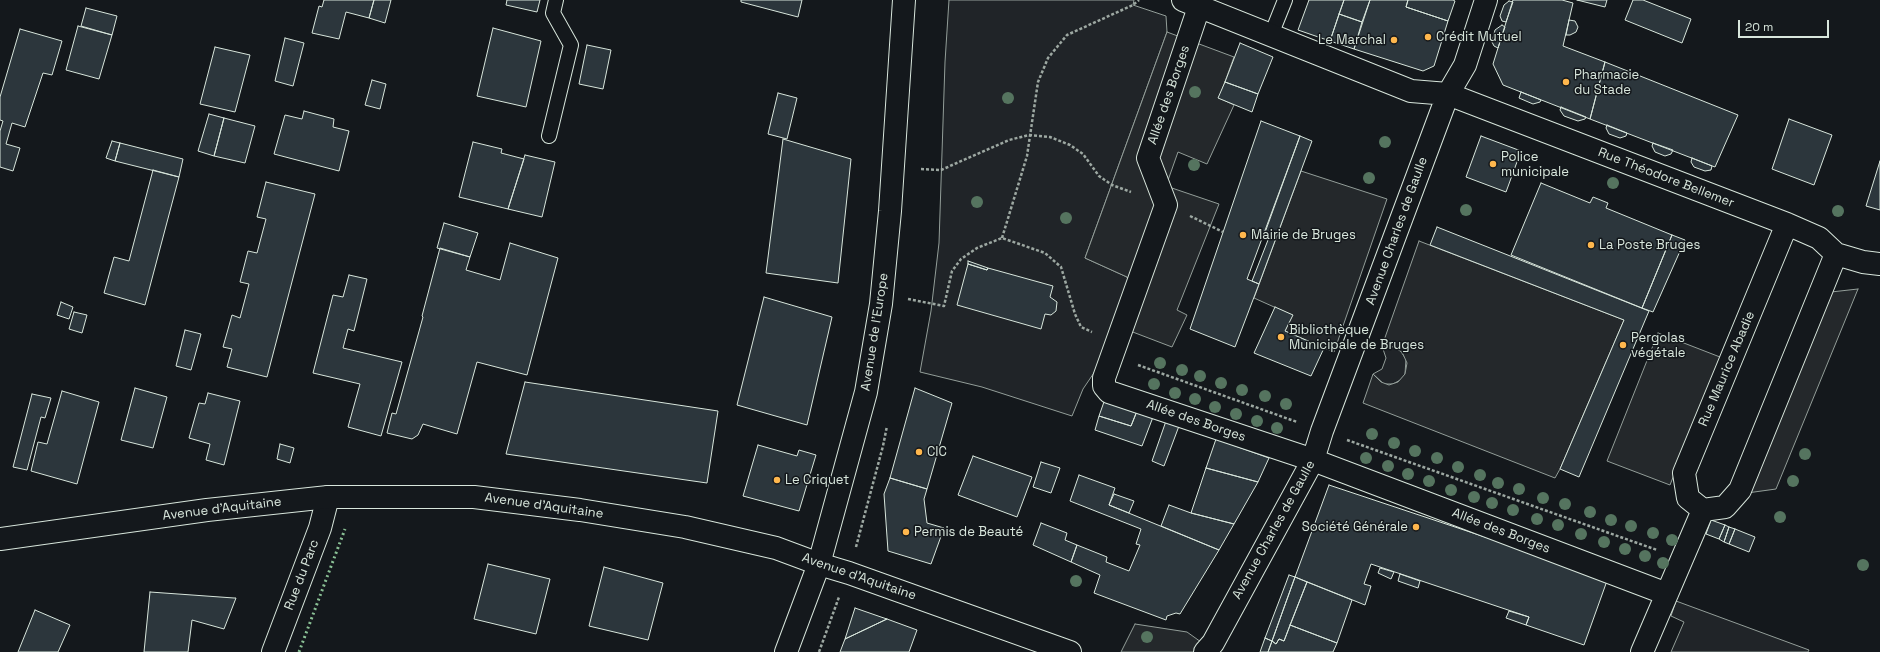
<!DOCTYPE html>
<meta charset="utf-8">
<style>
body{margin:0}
#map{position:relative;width:1880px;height:652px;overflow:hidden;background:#14181c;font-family:"Space Grotesk",sans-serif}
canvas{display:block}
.scale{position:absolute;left:1738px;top:20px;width:91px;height:18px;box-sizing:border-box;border:2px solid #d8e6dc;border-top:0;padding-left:5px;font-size:12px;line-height:14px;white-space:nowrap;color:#d8e6dc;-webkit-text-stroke:3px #14181c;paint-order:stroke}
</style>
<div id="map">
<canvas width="1880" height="652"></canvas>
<div class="scale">20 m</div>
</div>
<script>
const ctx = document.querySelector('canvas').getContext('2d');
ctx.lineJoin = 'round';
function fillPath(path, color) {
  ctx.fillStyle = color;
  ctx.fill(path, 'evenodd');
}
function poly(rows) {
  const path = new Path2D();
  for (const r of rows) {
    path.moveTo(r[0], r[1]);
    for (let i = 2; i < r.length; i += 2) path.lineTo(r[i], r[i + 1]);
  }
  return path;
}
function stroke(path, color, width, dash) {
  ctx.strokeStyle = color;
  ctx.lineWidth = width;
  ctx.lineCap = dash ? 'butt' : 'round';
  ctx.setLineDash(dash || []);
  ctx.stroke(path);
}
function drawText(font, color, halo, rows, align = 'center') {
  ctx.font = font + ' "Space Grotesk",sans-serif';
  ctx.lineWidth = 3;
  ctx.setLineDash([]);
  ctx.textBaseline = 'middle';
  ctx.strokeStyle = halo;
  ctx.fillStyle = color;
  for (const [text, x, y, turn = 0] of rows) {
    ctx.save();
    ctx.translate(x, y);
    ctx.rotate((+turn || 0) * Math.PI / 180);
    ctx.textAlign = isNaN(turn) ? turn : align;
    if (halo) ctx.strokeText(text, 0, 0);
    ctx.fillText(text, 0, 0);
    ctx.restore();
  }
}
const green = poly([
 [949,0,1134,0,1133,5,1166,16,1167,32,1085,258,1127,277,1132,287,1104,358,1083,389,1072,416,982,387,920,372,931,311,939,243,945,62,949,0],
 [1382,346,1391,346,1399,349,1406,359,1405,374,1402,379,1393,384,1384,384,1373,374,1382,369,1386,358,1382,346],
 [1676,601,1809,650,1808,652,1671,652,1684,622,1671,616,1676,601]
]);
const parking = poly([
 [1167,32,1234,57,1219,98,1234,105,1207,164,1178,152,1166,186,1219,204,1177,310,1187,315,1172,347,1117,326,1132,286,1127,277,1085,258,1167,32],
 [1301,171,1387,199,1334,352,1285,331,1292,315,1254,298,1301,171],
 [1419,241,1624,320,1560,469,1555,478,1363,403,1373,374,1381,382,1389,385,1398,382,1405,374,1407,363,1402,352,1391,346,1382,346,1419,241],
 [1858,289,1776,489,1747,493,1831,292,1858,289],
 [1658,333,1720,357,1670,485,1607,461,1658,333],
 [1135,624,1187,632,1215,652,1121,652,1135,624]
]);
const building = poly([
 [324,0,374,0,369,18,346,12,339,39,312,33,319,6,322,7,324,0],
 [374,0,391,0,385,23,369,18,374,0],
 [507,0,540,0,537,12,506,5,507,0],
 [741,0,802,0,798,17,741,2,741,0],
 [1309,0,1344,0,1330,41,1298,30,1309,0],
 [1344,0,1370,0,1362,22,1339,14,1344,0],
 [1370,0,1408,0,1406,7,1448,21,1434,66,1423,71,1354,49,1370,0],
 [1408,0,1453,0,1455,1,1448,21,1406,7,1408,0],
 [1513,0,1562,0,1573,3,1563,46,1605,62,1590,119,1503,85,1493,64,1513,0],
 [1577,0,1607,0,1605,7,1577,0],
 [1633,0,1643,0,1691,19,1682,43,1625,20,1633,0],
 [1509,1,1513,2,1506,22,1502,21,1500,16,1504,5,1509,1],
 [86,8,117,16,112,35,81,26,86,8],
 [1339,14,1362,22,1354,49,1330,41,1339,14],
 [1569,20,1575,21,1578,27,1576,32,1570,35,1566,35,1569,20],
 [1502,25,1505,27,1498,48,1494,46,1492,42,1495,30,1502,25],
 [78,26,112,35,99,79,66,70,78,26],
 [493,28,541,41,526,107,477,96,493,28],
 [20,29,62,41,52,75,43,73,25,127,12,123,6,144,20,148,13,171,0,167,0,131,3,121,0,120,0,97,20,29],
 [285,38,304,43,293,86,275,81,285,38],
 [1240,43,1273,57,1258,94,1225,82,1240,43],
 [587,45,611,50,603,89,579,84,587,45],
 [215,47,250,55,235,112,200,104,215,47],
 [1605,62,1738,115,1715,167,1590,119,1605,62],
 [372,80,386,84,380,109,365,105,372,80],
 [1225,82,1258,94,1252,112,1218,98,1225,82],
 [1521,92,1541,100,1540,102,1533,104,1519,98,1521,92],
 [778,93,797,98,787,139,768,134,778,93],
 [1561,107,1586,117,1585,119,1578,121,1564,116,1560,110,1561,107],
 [304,111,334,119,333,127,349,131,339,171,274,154,285,115,302,119,304,111],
 [209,114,224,118,214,156,198,151,209,114],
 [224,118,255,126,245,163,214,156,224,118],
 [1789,119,1832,135,1814,185,1772,169,1789,119],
 [1261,121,1300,136,1247,279,1259,284,1235,347,1190,329,1261,121],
 [1607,125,1627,133,1626,136,1620,138,1609,134,1606,128,1607,125],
 [1300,136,1312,141,1259,284,1252,281,1268,240,1263,238,1300,136],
 [1481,136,1521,151,1506,192,1466,177,1481,136],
 [783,139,851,159,838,283,766,273,783,139],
 [112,141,120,143,115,161,106,158,112,141],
 [473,142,502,149,501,153,524,159,508,209,459,197,473,142],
 [120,143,183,159,179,177,115,161,120,143],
 [1653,143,1673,150,1671,154,1665,156,1655,152,1652,146,1653,143],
 [525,155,555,162,542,217,508,209,525,155],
 [1692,158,1712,166,1711,170,1705,171,1694,167,1691,162,1692,158],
 [1880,161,1880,210,1866,206,1880,161],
 [153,170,179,177,145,305,104,293,114,257,129,261,153,170],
 [266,182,315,194,267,377,227,367,232,349,223,347,232,315,240,318,249,284,240,282,248,251,257,253,266,219,257,217,266,182],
 [1541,183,1590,203,1593,197,1608,203,1606,208,1672,235,1642,308,1511,255,1541,183],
 [444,223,478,233,470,257,437,248,444,223],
 [1437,227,1649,311,1579,477,1560,469,1624,320,1430,245,1437,227],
 [1672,235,1685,240,1653,312,1642,308,1672,235],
 [510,243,558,258,527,375,477,362,457,434,423,424,418,435,412,439,387,433,392,413,396,414,423,317,422,316,440,248,470,257,466,270,500,280,510,243],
 [968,261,988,268,987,270,968,264,968,261],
 [968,264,987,270,988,268,1053,286,1050,297,1057,302,1056,311,1051,315,1045,314,1041,329,957,305,968,264],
 [349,275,367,279,354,331,348,329,343,348,402,362,381,436,348,427,360,384,313,373,333,295,343,297,349,275],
 [764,297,832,317,807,425,737,405,764,297],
 [61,302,73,307,69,319,57,315,61,302],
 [1275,307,1293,315,1285,331,1324,348,1311,376,1254,353,1275,307],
 [74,312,87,315,82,333,69,329,74,312],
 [185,330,201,334,191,370,176,366,185,330],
 [525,382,718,411,707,483,506,454,525,382],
 [135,388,167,397,153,448,121,440,135,388],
 [915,388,952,403,927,489,890,478,915,388],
 [62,391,99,402,77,484,31,471,38,442,47,444,62,391],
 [208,393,240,401,224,465,206,460,210,444,189,438,199,403,205,404,208,393],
 [32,394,51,398,45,418,41,417,27,470,13,467,32,394],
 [1105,399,1137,411,1131,426,1099,416,1105,399],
 [1137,411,1153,417,1142,446,1095,430,1099,416,1131,426,1137,411],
 [1166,421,1179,426,1164,466,1152,461,1166,421],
 [1216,439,1269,458,1258,482,1206,468,1216,439],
 [280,444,294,448,290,463,277,459,280,444],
 [758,445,797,456,799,450,816,455,799,511,743,496,758,445],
 [973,456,1032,477,1017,517,958,495,973,456],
 [1041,462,1060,468,1051,493,1033,487,1041,462],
 [1206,468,1258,482,1234,524,1191,513,1206,468],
 [1079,475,1115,488,1109,505,1219,550,1180,614,1176,613,1167,616,1166,620,1094,593,1100,575,1071,562,1077,545,1107,557,1106,562,1129,571,1140,545,1136,544,1141,529,1070,501,1079,475],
 [890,478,927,489,924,499,927,523,944,528,931,564,888,551,884,494,890,478],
 [1329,485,1608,578,1584,645,1526,625,1529,617,1371,564,1364,584,1371,586,1365,605,1295,577,1329,485],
 [1114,494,1134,501,1129,513,1109,505,1114,494],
 [1169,505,1191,513,1234,524,1219,550,1161,526,1169,505],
 [1711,520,1725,525,1719,539,1706,534,1711,520],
 [1041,523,1067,533,1065,540,1077,545,1071,562,1033,545,1041,523],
 [1725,525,1729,527,1724,542,1719,539,1725,525],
 [1729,527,1735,529,1729,544,1724,542,1729,527],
 [1735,529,1755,537,1749,552,1729,544,1735,529],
 [488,564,550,579,536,634,474,619,488,564],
 [604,567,663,583,648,640,589,626,604,567],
 [1380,568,1394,572,1391,579,1378,573,1380,568],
 [1400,574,1420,581,1418,588,1398,581,1400,574],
 [1289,575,1295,577,1272,641,1265,638,1289,575],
 [1295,577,1307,582,1284,641,1279,639,1276,644,1272,641,1295,577],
 [1307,582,1352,600,1337,643,1290,625,1307,582],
 [150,592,234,598,236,598,224,629,192,620,188,652,144,652,150,592],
 [855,608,881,617,887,619,845,639,855,608],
 [35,610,70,625,58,652,18,652,35,610],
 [1509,611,1529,617,1526,625,1506,618,1509,611],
 [887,619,917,630,909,652,840,652,845,639,887,619],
 [1290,625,1337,643,1333,652,1268,652,1272,641,1276,644,1279,639,1284,641,1290,625],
 [1265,638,1272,641,1268,652,1260,652,1265,638]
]);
const path = poly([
 [921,169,941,170,1009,140,1029,135,1050,137,1070,145,1083,154,1099,176,1112,185,1131,192],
 [1190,216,1223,232],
 [1002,238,1027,156,1038,82,1048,58,1067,35,1133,5,1139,0],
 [908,299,944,306,952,271,961,259,977,248,1002,238,1045,253,1061,267,1075,314,1081,327,1092,332],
 [1138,365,1297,422],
 [1347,440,1657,550],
 [856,547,883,446,887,426],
 [819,652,839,597]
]);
const service = poly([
 [1271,35,1285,0],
 [549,136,571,45,553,13,556,0]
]);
const minor = poly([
 [1183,0,1411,91,1448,94,1787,224,1819,238,1836,254,1863,262,1880,264],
 [1199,7,1148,158,1166,205,1104,378,1104,386,1109,392,1313,460,1667,594],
 [1787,224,1684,473,1688,498,1703,510,1725,507,1740,490,1836,254],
 [819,564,849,573,1070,652],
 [273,652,320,528,328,497],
 [1205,652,1213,643,1313,460,1322,431,1448,94,1465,65,1486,0],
 [1642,652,1703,510]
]);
const tertiary = poly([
 [0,539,207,510,328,497,474,497,580,510,685,527,776,548,819,564]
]);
const secondary = poly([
 [786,652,819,564,866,392,881,304,890,211,904,0]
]);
const hedge = poly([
 [299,652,345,529]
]);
const trees = [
 [1195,92],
 [1008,98],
 [1385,142],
 [1194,165],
 [1369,178],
 [1613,183],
 [977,202],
 [1466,210],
 [1838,211],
 [1066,218],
 [1160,363],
 [1182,370],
 [1200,376],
 [1221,383],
 [1154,384],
 [1242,390],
 [1175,393],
 [1265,396],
 [1195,399],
 [1286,404],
 [1215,407],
 [1236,414],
 [1257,421],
 [1277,428],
 [1372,434],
 [1394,443],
 [1415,451],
 [1805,454],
 [1366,458],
 [1437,458],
 [1388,466],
 [1458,467],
 [1408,474],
 [1480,475],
 [1429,481],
 [1793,481],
 [1498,483],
 [1519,489],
 [1451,490],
 [1474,497],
 [1543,498],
 [1492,503],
 [1565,504],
 [1513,510],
 [1590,512],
 [1780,517],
 [1537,519],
 [1611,520],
 [1558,525],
 [1631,526],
 [1653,533],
 [1581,534],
 [1672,540],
 [1604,542],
 [1625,549],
 [1645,556],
 [1663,563],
 [1863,565],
 [1076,581],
 [1147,637]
];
const markers = [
 [1428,37,4,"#ffb74d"],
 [1394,40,4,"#ffb74d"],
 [1566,82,4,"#ffb74d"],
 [1493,164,4,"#ffb74d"],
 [1243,235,4,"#ffb74d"],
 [1591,245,4,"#ffb74d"],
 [1281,337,4,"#ffb74d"],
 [1623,345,4,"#ffb74d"],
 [919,452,4,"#ffb74d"],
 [777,480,4,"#ffb74d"],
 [1416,527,4,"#ffb74d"],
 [906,532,4,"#ffb74d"]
];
const poiNames = [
 ["Crédit Mutuel",1436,37],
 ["Le Marchal",1386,40,"right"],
 ["Pharmacie",1574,75],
 ["du Stade",1574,90],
 ["Police",1501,157],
 ["municipale",1501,172],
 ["Mairie de Bruges",1251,235],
 ["La Poste Bruges",1599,245],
 ["Bibliothèque",1289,330],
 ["Municipale de Bruges",1289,345],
 ["Pergolas",1631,338],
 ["végétale",1631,353],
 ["CIC",927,452],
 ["Le Criquet",785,480],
 ["Société Générale",1408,527,"right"],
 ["Permis de Beauté",914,532]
];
const streetNames = [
 ["Allée des Borges",1169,95,-71],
 ["Rue Théodore Bellemer",1666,178,21],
 ["Avenue Charles de Gaulle",1397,231,-70],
 ["Avenue de l'Europe",875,332,-81],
 ["Rue Maurice Abadie",1727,369,-67],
 ["Allée des Borges",1196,421,19],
 ["Avenue d'Aquitaine",544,506,8],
 ["Avenue d'Aquitaine",222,509,-7],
 ["Avenue Charles de Gaulle",1274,530,-61],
 ["Allée des Borges",1501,531,21],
 ["Rue du Parc",302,575,-69],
 ["Avenue d'Aquitaine",859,577,19]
];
fillPath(green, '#202428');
stroke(green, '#939e99', 1);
fillPath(parking, '#24282b');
stroke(parking, '#939e99', 1);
fillPath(building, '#2c363c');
stroke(building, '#d8e6dc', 1);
stroke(service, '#d8e6dc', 16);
stroke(minor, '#d8e6dc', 24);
stroke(tertiary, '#d8e6dc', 24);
stroke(secondary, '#d8e6dc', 24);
stroke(path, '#9da8a2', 2.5, [3, 2]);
stroke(service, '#14181c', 14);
stroke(minor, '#14181c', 22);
stroke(tertiary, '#14181c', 22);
stroke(secondary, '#14181c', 22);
stroke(hedge, '#8ac095', 3, [2, 3]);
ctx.fillStyle = '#55745f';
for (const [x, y] of trees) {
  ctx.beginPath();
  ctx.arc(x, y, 6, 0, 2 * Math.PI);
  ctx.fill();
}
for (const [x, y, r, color] of markers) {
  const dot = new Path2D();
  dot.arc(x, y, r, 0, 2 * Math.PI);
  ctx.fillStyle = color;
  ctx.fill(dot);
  stroke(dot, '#14181c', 1.5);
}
drawText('13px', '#d8e6dc', '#14181c', poiNames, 'left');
drawText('13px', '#d8e6dc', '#14181c', streetNames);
</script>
